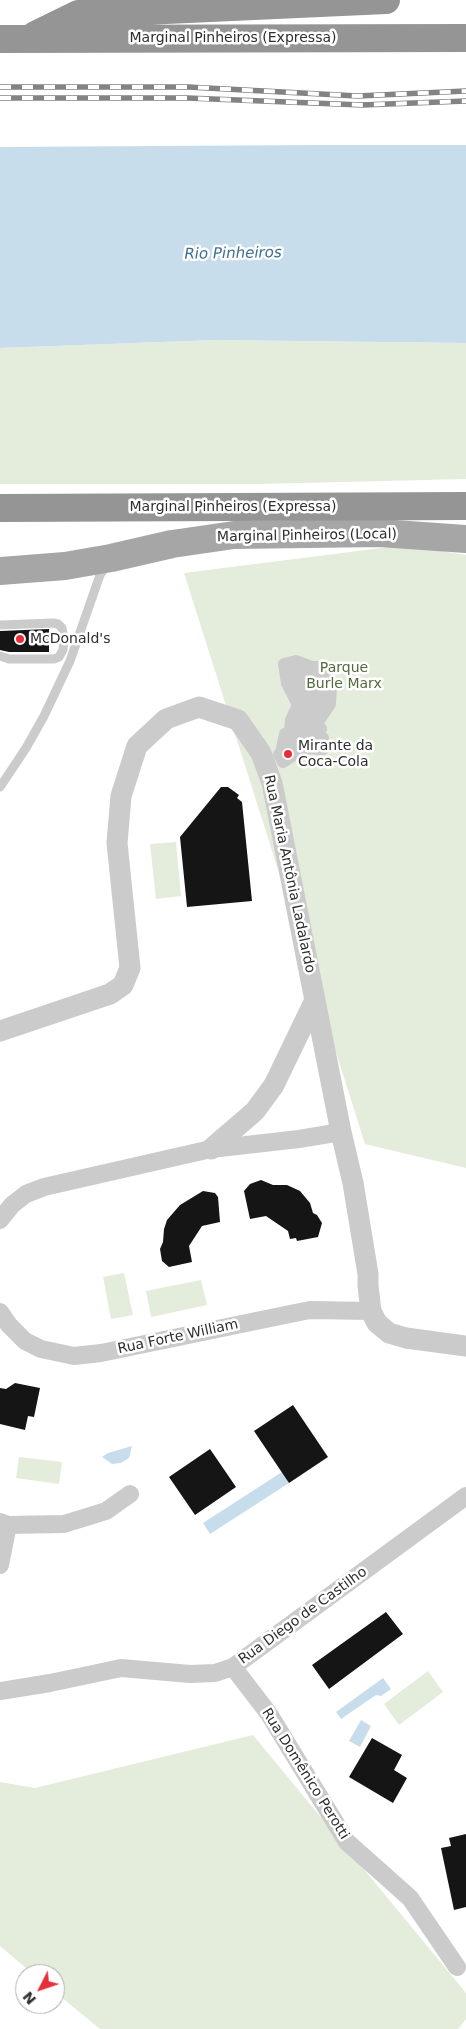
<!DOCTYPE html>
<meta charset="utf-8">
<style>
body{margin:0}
#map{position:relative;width:466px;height:2029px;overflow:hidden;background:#fff;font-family:"DejaVu Sans",sans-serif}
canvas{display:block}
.north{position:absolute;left:15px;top:1964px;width:50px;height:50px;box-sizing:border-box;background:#fff;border:1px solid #ababab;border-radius:50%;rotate:229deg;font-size:14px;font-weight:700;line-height:20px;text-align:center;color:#2e2e2e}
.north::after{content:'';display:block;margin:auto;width:18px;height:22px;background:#e72e3a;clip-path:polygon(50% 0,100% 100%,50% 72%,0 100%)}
</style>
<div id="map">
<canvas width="466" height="2029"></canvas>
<div class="north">N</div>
</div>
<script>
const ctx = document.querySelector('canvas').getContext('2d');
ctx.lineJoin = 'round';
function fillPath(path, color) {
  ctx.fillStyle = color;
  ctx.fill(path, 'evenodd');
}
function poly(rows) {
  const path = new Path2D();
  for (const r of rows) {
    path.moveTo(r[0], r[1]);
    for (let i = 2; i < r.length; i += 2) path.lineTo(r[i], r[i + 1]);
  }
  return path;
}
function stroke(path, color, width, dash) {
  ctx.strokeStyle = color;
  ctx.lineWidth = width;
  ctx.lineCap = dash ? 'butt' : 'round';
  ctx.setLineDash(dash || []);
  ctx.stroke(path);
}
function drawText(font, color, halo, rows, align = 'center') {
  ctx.font = font + ' "DejaVu Sans",sans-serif';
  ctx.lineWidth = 5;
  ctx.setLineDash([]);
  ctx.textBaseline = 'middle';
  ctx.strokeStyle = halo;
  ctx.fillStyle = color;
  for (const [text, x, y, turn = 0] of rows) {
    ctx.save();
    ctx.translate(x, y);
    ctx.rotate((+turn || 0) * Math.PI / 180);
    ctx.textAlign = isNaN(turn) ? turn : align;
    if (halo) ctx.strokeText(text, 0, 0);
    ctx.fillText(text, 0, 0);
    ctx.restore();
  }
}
const green = poly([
 [216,340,466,343,466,479,258,484,0,484,0,348],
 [405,545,466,555,466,1168,365,1144,184,573],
 [176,842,181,896,156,899,150,844],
 [124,1273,133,1315,111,1319,103,1277],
 [201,1280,207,1305,151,1317,146,1291],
 [19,1457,62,1462,59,1484,16,1478],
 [428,1671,443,1692,399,1725,384,1704],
 [253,1735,466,1993,466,2019,458,2029,100,2029,55,1992,55,1974,33,1974,0,1946,0,1782,35,1788]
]);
const water = poly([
 [315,145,466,145,466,343,216,340,0,348,0,147],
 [132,1446,129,1458,121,1463,112,1464,102,1457,108,1453],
 [282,1472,289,1483,210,1534,203,1523],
 [383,1678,391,1689,381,1696,376,1695,341,1719,336,1712],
 [361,1720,371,1726,360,1747,349,1741]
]);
const building = poly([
 [49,629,49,652,9,652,0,650,0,631],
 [221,787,228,787,239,795,237,798,242,802,252,901,187,907,180,837],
 [261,1180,273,1185,287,1185,300,1191,310,1203,313,1213,317,1215,322,1223,318,1237,297,1241,296,1238,290,1239,288,1231,266,1216,250,1219,244,1191,250,1184],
 [203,1191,215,1193,218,1197,220,1222,202,1226,189,1246,192,1262,169,1267,162,1261,160,1249,163,1242,164,1229,167,1220,180,1205],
 [15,1383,40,1388,34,1417,28,1416,25,1430,0,1424,0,1388,6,1389],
 [293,1405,328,1457,289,1483,254,1431],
 [210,1449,236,1487,195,1515,169,1477],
 [386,1612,403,1634,329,1689,312,1665],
 [372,1738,402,1755,394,1770,407,1778,393,1803,349,1777],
 [466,1834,466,1907,454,1910,441,1848,451,1846,449,1838]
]);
const service = poly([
 [0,625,53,623,58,624,62,628,64,639,63,650,59,657,54,659,9,659,0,656],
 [0,787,26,748,44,716,70,661,100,575,107,565]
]);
const pedestrian = poly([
 [314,702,311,692,318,701,308,705,307,699,308,682,315,690,318,701,319,704,310,711,305,712,302,702,305,684,300,677,306,673,315,678,323,701,312,717,297,715,301,697,298,684,290,672,299,668,322,674,330,701,322,709,320,719,330,704,331,683,323,667,312,667,296,661,284,664,287,683,298,705,291,720,290,730,299,722,316,722,321,729,285,734,282,748,301,739,323,738,323,742,307,740,279,754,283,762,305,748,323,749]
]);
const minor = poly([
 [0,1220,12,1205,26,1194,44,1187,211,1149,299,1139,341,1132],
 [0,1312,9,1325,25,1341,41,1349,74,1356,101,1353,290,1314,310,1310,371,1311],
 [0,1522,8,1525,64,1524,106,1511,130,1494],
 [0,1565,8,1525],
 [233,1667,269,1714,347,1842,410,1898,457,1967],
 [0,1691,50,1683,121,1668,190,1674,215,1673,233,1667,466,1496]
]);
const tertiary = poly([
 [0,1031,110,994,123,985,130,968,117,843,121,796,137,746,166,719,199,707,238,720,261,753,272,783,341,1132,353,1183,368,1274,368,1286,371,1311,377,1323,389,1333,406,1338,466,1346],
 [211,1149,255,1111,274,1085,315,1000]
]);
const primary = poly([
 [0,571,65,566,111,558,172,544,234,535,380,533,466,539]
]);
const motorway = poly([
 [35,35,78,14,386,0],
 [0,39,466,38],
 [0,508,466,506]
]);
const rail = poly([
 [0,87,188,87,358,96,466,91],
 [0,98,187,98,362,105,466,101]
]);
const markers = [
 [20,639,5,"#e72e3a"],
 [288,754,5,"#e72e3a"]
];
const streetNames = [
 ["Marginal Pinheiros (Expressa)",233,38],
 ["Marginal Pinheiros (Expressa)",233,507],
 ["Marginal Pinheiros (Local)",307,536,-1],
 ["Rua Maria Antônia Ladalardo",289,874,78],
 ["Rua Forte William",178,1337,-12],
 ["Rua Diego de Castilho",303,1616,-36],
 ["Rua Domênico Perotti",305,1774,58]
];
const poiNames = [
 ["McDonald's",30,639],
 ["Mirante da",298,746],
 ["Coca-Cola",298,762]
];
const parkNames = [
 ["Parque",344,668],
 ["Burle Marx",344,684]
];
const waterNames = [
 ["Rio Pinheiros",233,254,-1]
];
fillPath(green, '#e4ecdb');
fillPath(water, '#c7ddec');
fillPath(building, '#151515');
stroke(service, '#cbcbcb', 9);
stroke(pedestrian, '#cbcbcb', 12);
stroke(minor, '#cbcbcb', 18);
stroke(tertiary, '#cbcbcb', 21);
stroke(primary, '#a6a6a6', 28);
stroke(motorway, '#959595', 28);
stroke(rail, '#838383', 5.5);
stroke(rail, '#fff', 4, [11]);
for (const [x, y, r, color] of markers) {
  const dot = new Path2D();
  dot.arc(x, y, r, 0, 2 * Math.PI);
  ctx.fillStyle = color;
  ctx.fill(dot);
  stroke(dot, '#fff', 2);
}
drawText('14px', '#2e2e2e', '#fff', streetNames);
drawText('14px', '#2e2e2e', '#fff', poiNames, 'left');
drawText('14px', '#516a3b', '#fff', parkNames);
drawText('italic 15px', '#3b6f91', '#fff', waterNames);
</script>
